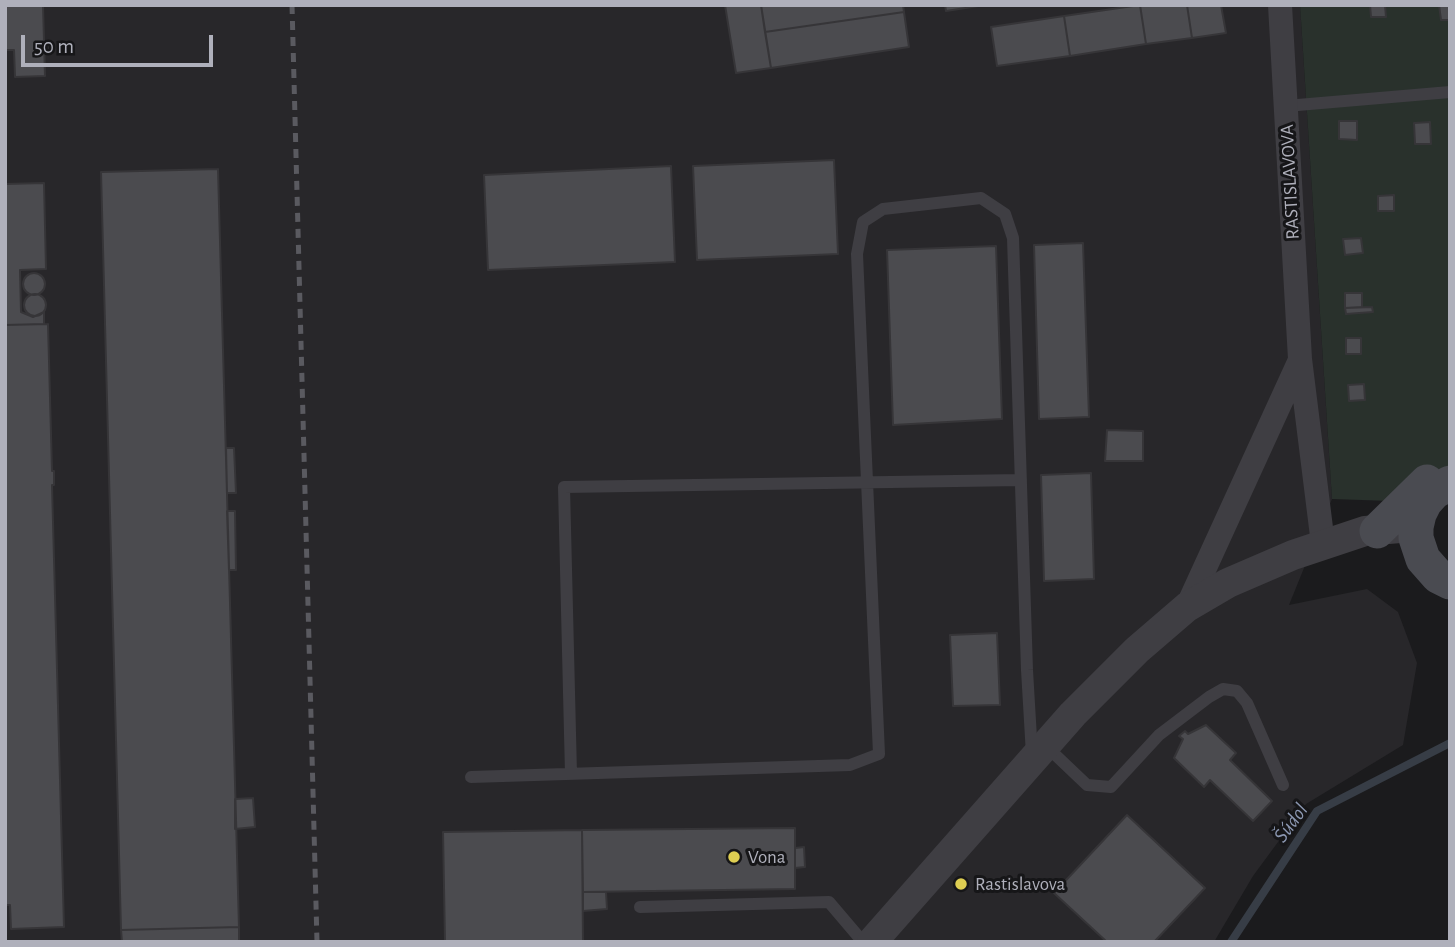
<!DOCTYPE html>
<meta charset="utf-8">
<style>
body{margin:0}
#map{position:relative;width:1455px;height:947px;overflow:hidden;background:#1b1b1d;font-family:"Alegreya Sans",sans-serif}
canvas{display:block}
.frame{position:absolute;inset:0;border:7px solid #afb0bb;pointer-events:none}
.scale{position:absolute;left:21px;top:35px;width:192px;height:32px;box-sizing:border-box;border:4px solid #afb0bb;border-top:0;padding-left:9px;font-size:21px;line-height:24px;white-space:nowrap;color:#afb0bb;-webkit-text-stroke:5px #161618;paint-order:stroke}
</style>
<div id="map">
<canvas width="1455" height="947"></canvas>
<div class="frame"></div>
<div class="scale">50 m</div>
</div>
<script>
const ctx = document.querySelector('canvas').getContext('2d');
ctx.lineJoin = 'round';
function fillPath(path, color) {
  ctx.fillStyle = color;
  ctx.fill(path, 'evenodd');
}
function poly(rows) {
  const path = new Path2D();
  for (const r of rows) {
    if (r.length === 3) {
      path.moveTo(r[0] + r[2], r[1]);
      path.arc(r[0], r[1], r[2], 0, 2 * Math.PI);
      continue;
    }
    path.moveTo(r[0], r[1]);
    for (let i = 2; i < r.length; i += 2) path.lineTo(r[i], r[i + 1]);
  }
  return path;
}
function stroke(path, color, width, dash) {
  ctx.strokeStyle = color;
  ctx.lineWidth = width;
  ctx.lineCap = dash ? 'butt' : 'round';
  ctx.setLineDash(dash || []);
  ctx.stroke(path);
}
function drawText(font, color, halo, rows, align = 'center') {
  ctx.font = font + ' "Alegreya Sans",sans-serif';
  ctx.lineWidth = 6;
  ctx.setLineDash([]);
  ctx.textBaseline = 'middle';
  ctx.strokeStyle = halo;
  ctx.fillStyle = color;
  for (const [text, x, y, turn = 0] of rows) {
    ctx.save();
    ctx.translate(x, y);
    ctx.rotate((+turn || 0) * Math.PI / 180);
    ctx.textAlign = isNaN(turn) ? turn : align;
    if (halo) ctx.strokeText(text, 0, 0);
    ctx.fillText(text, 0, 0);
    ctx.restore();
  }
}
const built = poly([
 [5,5,1300,5,1332,499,1289,605,1367,589,1398,612,1417,663,1403,745,1306,804,1253,876,1214,942,5,942]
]);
const green = poly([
 [1300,5,1450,5,1450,503,1332,499]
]);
const stream = poly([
 [1231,942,1317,811,1450,743]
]);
const building = poly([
 [5,5,43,5,45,76,15,77,14,50,5,50,5,5],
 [725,5,761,5,771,68,736,73,725,5],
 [761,5,903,5,904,12,765,32,761,5],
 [945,5,985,5,946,11,945,5],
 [1140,5,1187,5,1192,38,1146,44,1140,5],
 [1140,5,1146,44,1070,56,1064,16,1140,5],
 [1187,5,1221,5,1226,33,1192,38,1187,5],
 [1370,5,1385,5,1386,17,1371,17,1370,5],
 [1439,5,1450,5,1450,20,1441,20,1439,5],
 [904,12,909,47,771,68,765,32,904,12],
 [1064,16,1070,56,997,66,991,27,1064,16],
 [1339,121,1357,121,1357,140,1339,139,1339,121],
 [1430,122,1431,144,1415,144,1414,123,1430,122],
 [834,160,838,254,697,260,693,166,834,160],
 [671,166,675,262,488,270,484,175,671,166],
 [218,169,239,927,121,930,101,172,218,169],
 [44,183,46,269,20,270,21,312,33,317,44,312,44,324,5,325,5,184,44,183],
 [1394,195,1394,211,1378,211,1378,196,1394,195],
 [1361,238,1363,253,1345,255,1343,239,1361,238],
 [1083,243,1089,417,1039,419,1034,245,1083,243],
 [996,246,1002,419,893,425,887,250,996,246],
 [34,284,11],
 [1345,293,1362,293,1362,307,1345,308,1345,293],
 [35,305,11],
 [1372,307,1373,312,1346,314,1345,308,1372,307],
 [48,324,52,471,54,471,54,485,52,485,64,927,11,929,10,905,5,905,5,325,48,324],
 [1346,338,1361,338,1361,354,1346,354,1346,338],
 [1364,384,1365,400,1349,401,1348,385,1364,384],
 [1107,430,1143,431,1143,461,1105,461,1107,430],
 [226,448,234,448,236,493,227,493,226,448],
 [1091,473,1094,579,1044,581,1041,475,1091,473],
 [227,511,235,511,236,570,229,570,227,511],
 [997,633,1000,705,953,706,950,635,997,633],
 [1206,725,1236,753,1230,760,1272,801,1253,821,1210,780,1204,787,1174,758,1183,739,1179,736,1185,731,1188,734,1206,725],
 [253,798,255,827,235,829,235,799,253,798],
 [1127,815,1205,888,1154,942,1107,942,1054,893,1127,815],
 [795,828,795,889,583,892,582,830,795,828],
 [582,830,583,942,445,942,443,832,582,830],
 [804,847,805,867,795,868,795,848,804,847],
 [583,892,606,892,607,909,583,911,583,892],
 [239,927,239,942,122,942,121,930,239,927]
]);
const service = poly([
 [1286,106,1450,92],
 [1046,746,1087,785,1111,787,1159,735,1209,697,1223,689,1237,691,1247,703,1283,785],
 [571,774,564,487,1021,480],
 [471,777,850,765,879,754,857,254,863,222,883,209,981,198,1005,214,1013,238,1027,670,1032,755],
 [640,907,829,902,863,942]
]);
const minor = poly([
 [1280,5,1300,359,1323,544],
 [1187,607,1300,360]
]);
const tertiary = poly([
 [872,942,1073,714,1137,650,1187,607,1228,583,1293,555,1365,531,1400,528]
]);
const secondary = poly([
 [1450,483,1434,492,1425,502,1419,514,1416,527,1416,538,1423,559,1438,576,1450,582],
 [1377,531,1427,482]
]);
const rail = poly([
 [292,5,317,942]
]);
const markers = [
 [734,857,7,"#dece52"],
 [961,884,7,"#dece52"]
];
const streetNames = [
 ["RASTISLAVOVA",1290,182,-93]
];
const poiNames = [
 ["Vona",748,857],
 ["Rastislavova",975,884]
];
const waterNames = [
 ["Šúdol",1291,823,-54]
];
fillPath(built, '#28272a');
fillPath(green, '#29312c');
stroke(stream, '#373d46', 8);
fillPath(building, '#4b4b4f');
stroke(building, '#363538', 2);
stroke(service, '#3f3e43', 12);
stroke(minor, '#3f3e43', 24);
stroke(tertiary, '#3f3e43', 30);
stroke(secondary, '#4a4b51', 35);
stroke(rail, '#5a5a60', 5, [9, 7]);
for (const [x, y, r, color] of markers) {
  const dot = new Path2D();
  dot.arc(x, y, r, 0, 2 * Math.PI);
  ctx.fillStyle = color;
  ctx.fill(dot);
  stroke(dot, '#161618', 2.5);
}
drawText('19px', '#afb0bb', '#161618', streetNames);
drawText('19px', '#afb0bb', '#161618', poiNames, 'left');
drawText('italic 21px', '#8b97b1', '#161618', waterNames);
</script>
